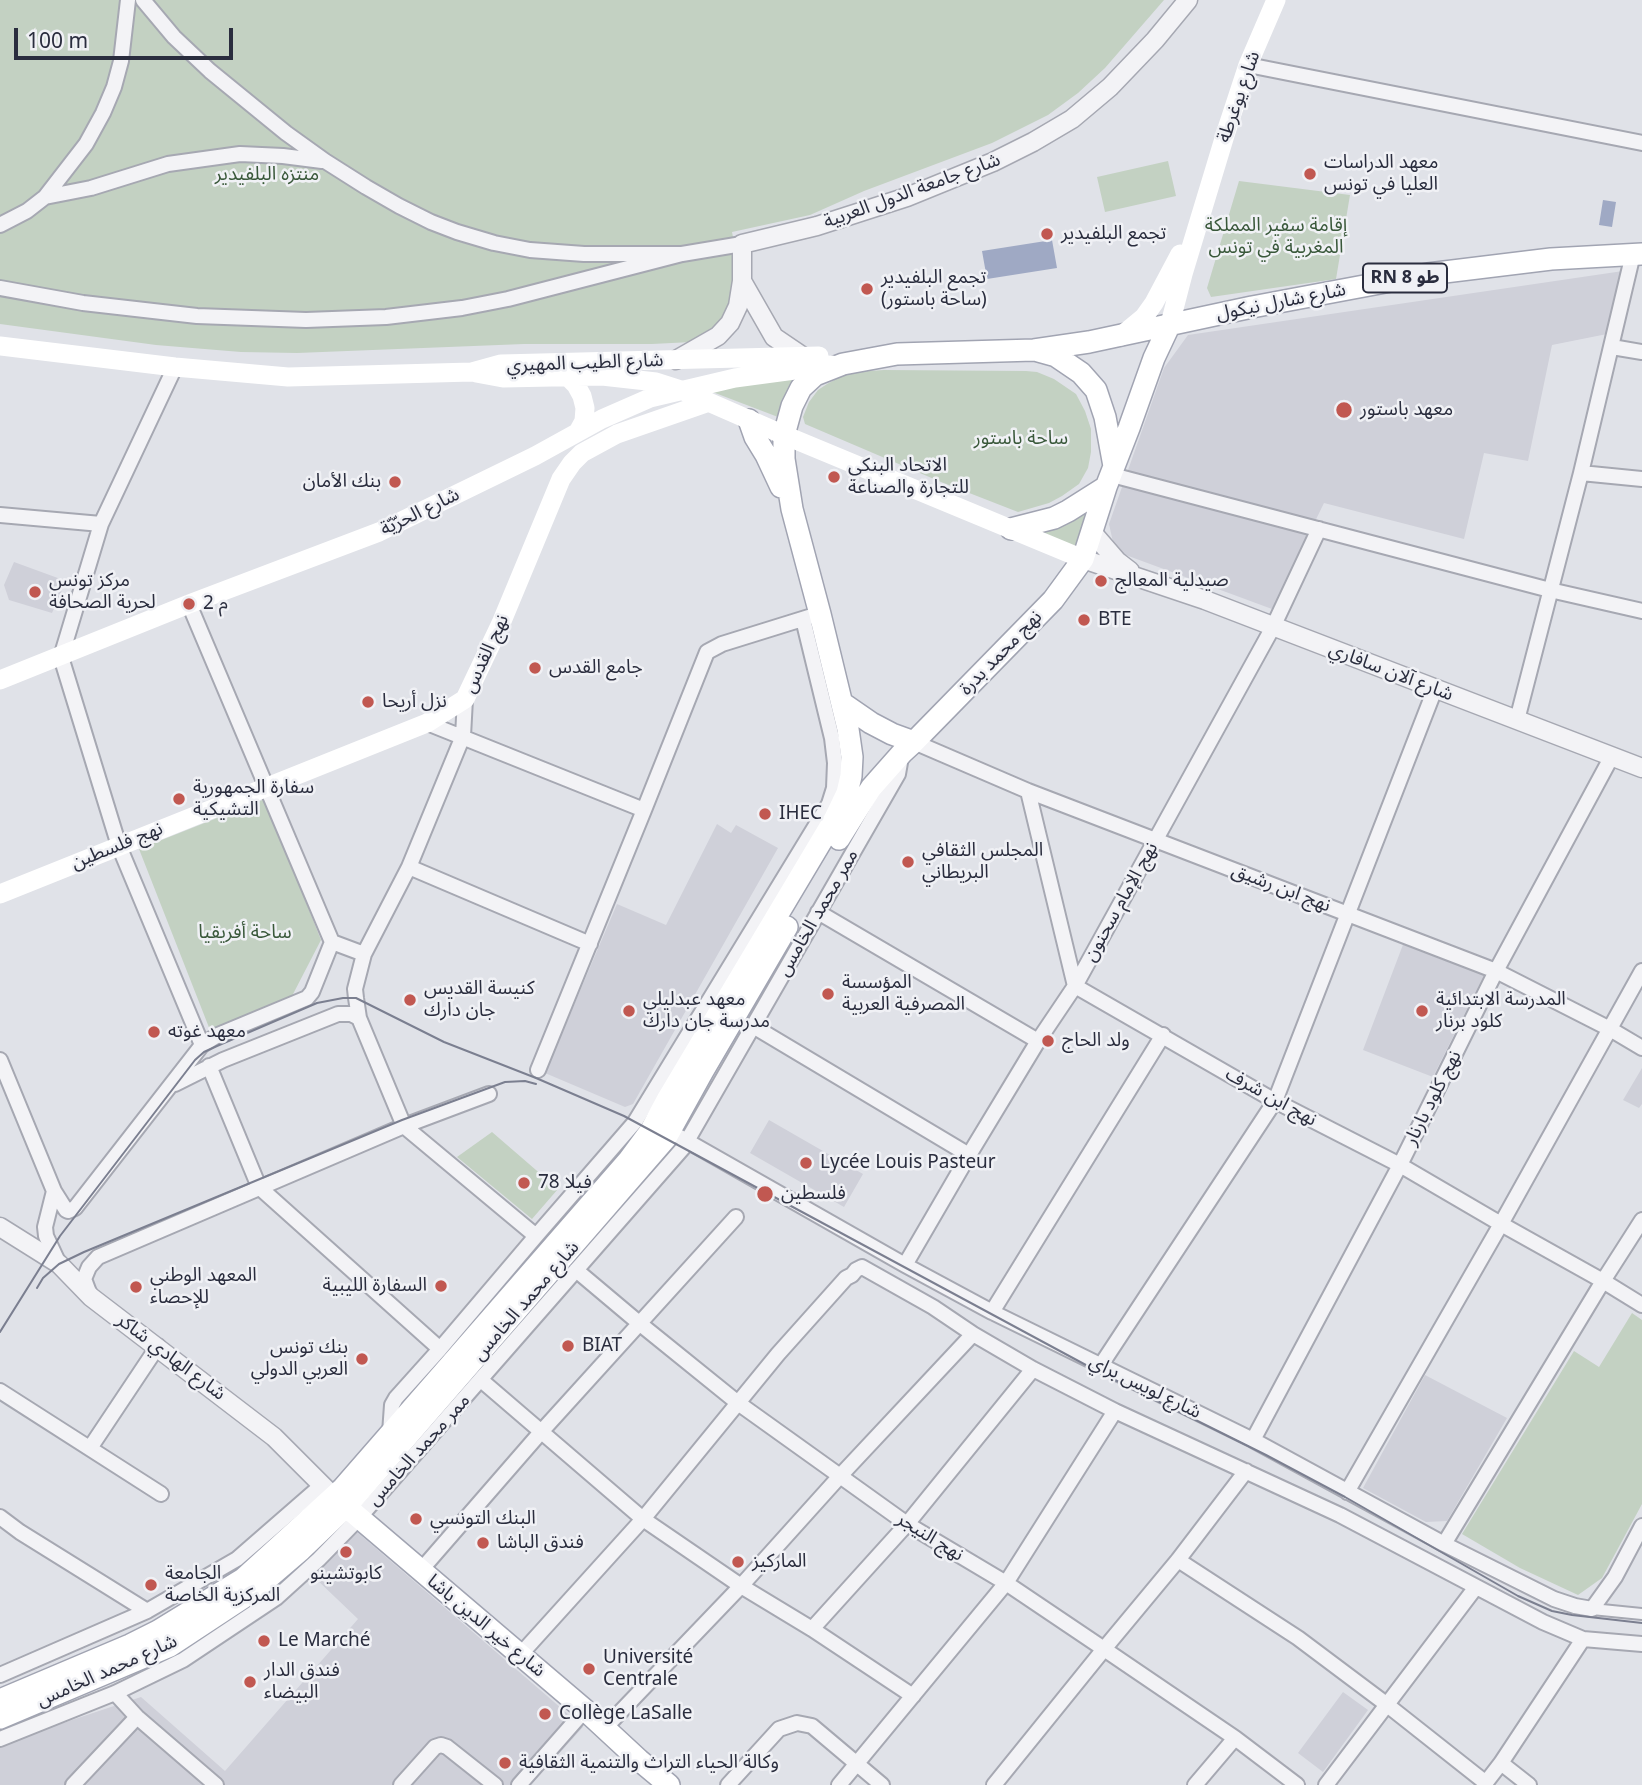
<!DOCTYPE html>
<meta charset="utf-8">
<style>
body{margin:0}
#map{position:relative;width:1642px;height:1785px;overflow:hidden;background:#e0e2e8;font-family:"Noto Sans",sans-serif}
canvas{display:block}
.scale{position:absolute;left:14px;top:28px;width:219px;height:32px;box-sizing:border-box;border:4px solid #2a2d3e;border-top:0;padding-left:9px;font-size:21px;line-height:24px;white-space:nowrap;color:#2a2d3e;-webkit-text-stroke:5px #f0f1f5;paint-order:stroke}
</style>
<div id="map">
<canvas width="1642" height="1785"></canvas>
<div class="scale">100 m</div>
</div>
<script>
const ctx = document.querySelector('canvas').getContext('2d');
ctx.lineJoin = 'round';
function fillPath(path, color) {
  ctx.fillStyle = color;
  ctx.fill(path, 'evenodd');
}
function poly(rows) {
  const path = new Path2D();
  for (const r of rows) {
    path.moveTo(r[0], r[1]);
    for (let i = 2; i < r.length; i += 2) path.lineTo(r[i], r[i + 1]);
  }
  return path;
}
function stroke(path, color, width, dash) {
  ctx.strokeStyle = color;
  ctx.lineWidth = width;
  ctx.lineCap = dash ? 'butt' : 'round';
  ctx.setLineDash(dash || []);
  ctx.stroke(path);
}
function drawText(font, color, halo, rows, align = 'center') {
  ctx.font = font + ' "Noto Sans","Noto Sans Arabic",sans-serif';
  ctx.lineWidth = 5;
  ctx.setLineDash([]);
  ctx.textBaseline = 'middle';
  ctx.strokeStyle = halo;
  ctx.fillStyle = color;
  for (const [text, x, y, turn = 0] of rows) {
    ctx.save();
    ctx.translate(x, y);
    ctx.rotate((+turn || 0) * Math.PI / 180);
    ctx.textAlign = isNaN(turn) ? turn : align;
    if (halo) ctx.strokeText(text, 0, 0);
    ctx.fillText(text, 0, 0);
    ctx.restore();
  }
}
const built = poly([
 [1623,271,1607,334,1552,345,1528,461,1484,453,1464,539,1324,503,1272,609,1123,554,1113,542,1109,524,1164,368,1188,335],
 [14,562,66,581,52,613,9,600,4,585],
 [717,824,731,833,736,825,778,848,633,1104,625,1107,545,1073,617,904,666,925],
 [1404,942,1485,973,1433,1077,1363,1050],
 [1642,1068,1642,1104,1639,1108,1623,1100],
 [769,1120,863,1174,844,1207,750,1153],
 [1425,1375,1507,1418,1447,1521,1426,1522,1363,1488],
 [357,1532,583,1727,531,1785,0,1785,0,1744,141,1697,225,1771,358,1619,314,1577],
 [1343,1692,1368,1710,1323,1772,1298,1753]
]);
const green = poly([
 [0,0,1164,0,1105,68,1078,93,1048,115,992,143,864,191,810,215,732,232,742,284,718,328,692,342,652,344,524,344,297,353,241,352,156,345,0,324],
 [1168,161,1176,196,1105,212,1097,177],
 [1239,181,1350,195,1336,279,1211,297,1207,288],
 [884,370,1026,371,1037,372,1054,379,1076,394,1085,411,1091,429,1091,452,1088,468,1079,484,1062,496,1049,503,1018,512,941,482,805,424,803,417,809,402,818,390,827,384,840,377,854,372],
 [804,372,783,400,778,417,710,391],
 [1091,503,1074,551,1027,531],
 [265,799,321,940,291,998,210,1030,139,849],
 [492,1132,558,1189,532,1219,457,1157],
 [1632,1313,1642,1320,1642,1504,1602,1578,1578,1595,1520,1568,1462,1534,1574,1351,1599,1367]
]);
const water = poly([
 [1603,200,1616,202,1612,227,1599,225],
 [1052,240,1057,268,987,279,982,251]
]);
const pedestrian = poly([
 [1592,1609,1642,1614]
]);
const minor = poly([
 [143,0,174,37,210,71,286,133,325,161,366,187,399,206,431,222,457,232,494,243,530,250,584,254,682,254,742,244],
 [1248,65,1642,143],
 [45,197,91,188,168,164,240,154,283,156,322,161],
 [0,225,27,211,45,197,86,144,103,113,114,87,121,61,128,0],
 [0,288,83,303,197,316,306,320,386,317,462,308,508,299,682,254],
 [1612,347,1642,352],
 [175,367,101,524,61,657,119,846,202,1045],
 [1581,473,1642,479],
 [1112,475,1550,590,1642,611],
 [0,515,101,524],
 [189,604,332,942,364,954],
 [465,699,463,736,409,867,364,954,355,989,356,998,359,1018,404,1126,536,1236],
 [1517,720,1581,473,1633,254],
 [427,723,644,810],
 [914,742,1028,791,1496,971,1610,1029,1642,1048],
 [1028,791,1075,986,1275,1101,1400,1165,1501,1224,1603,1281,1642,1305],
 [409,867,590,944],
 [818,912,1038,1041],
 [753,1026,969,1155],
 [0,1060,54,1191,45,1227,46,1236,59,1264],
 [209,1066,259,1187,440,1349],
 [538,1070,644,810,707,652,722,644,812,616],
 [175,1084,223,1060,338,1014,351,1014,359,1018],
 [680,1137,905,1265,992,1312,1253,1440,1444,1544,1554,1599,1575,1606,1592,1609,1615,1577,1642,1526],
 [54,1191,66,1210,68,1211,75,1208,202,1045,218,1035,307,998,312,992,332,942],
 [905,1265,969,1155,1038,1041,1075,986,1273,627,1319,529],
 [576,1270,639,1323,738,1403,840,1476,907,1524,1006,1583,1104,1649,1235,1738,1297,1785],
 [90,1295,84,1279,89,1267,98,1257,404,1126,489,1094],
 [992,1312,1163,1035],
 [1101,1365,1275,1101,1435,689],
 [481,1380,643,1519,741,1586,812,1629,913,1696],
 [0,1391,161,1494],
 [390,1433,392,1405,396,1398,440,1349,536,1236,635,1122,829,804,834,788,835,763,832,738,803,619],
 [1253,1440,1400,1165,1496,971,1612,756],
 [90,1448,158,1346],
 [1347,1492,1501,1224,1642,971],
 [0,1517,20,1532,147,1611],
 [1444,1544,1603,1281,1642,1220],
 [1178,1560,1298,1638,1386,1704,1486,1783],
 [421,1570,541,1432,736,1217],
 [812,1629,907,1524,1033,1369],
 [520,1655,643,1519,778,1354,846,1278,852,1275,856,1270,862,1267,933,1307,973,1334,1033,1369,1115,1411,1340,1515,1543,1622,1583,1639,1642,1644],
 [0,1675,147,1611,237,1559,322,1485],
 [115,1693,137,1717,216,1785],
 [604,1729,741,1586,840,1476,973,1334],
 [0,1739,115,1693,183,1660,276,1598,319,1559,359,1518,683,1148,898,774,901,757],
 [1501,1763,1529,1785],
 [73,1785,137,1717],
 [401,1785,435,1747,441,1745,447,1747,495,1785],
 [519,1785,585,1710],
 [728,1785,779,1729,797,1723,812,1726,882,1785],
 [839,1785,1006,1583,1115,1411],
 [994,1785,1104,1649,1178,1560,1246,1471],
 [1195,1785,1235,1738],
 [1326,1785,1476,1587],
 [1484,1785,1501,1763,1583,1639]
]);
const tertiary = poly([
 [742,281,774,337,802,356],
 [676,360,718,336,730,323,738,306,742,281,742,244,817,226,907,197,993,162,1033,142,1072,119,1110,87,1155,40,1188,0],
 [1091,531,1117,561,1130,571],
 [1083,559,1205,600,1642,768],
 [0,1227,59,1264,91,1297,274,1437,334,1497]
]);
const secondary = poly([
 [1170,324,1183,274,1226,132,1248,65,1276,0],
 [1121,336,1144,317,1154,303,1180,254],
 [0,346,175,367,288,377,472,372,501,364,819,356],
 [476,373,503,378,602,376,656,382,681,390,784,435,1083,559],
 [567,376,576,385,582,396,585,408,584,421,578,432],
 [0,680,189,604,379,532,535,456,602,419,650,398,735,378,832,365],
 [0,894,427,723,465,699,502,621,561,479,572,463,582,453,617,434,709,402]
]);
const primary = poly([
 [1038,351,1056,356,1081,373,1096,390,1105,417,1114,466],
 [749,420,755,437,766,455,781,487],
 [1011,529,1054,518,1068,511,1106,487],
 [842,703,871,723,892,734,914,742],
 [839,839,871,788,902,753,914,742,1053,600,1083,559,1106,487,1129,428,1154,358,1170,324],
 [336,1498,585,1710,639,1760,669,1785],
 [0,1700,130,1645,158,1631,243,1579,343,1488,628,1161,651,1130,667,1100,834,820,847,793,851,776,852,757,848,729,820,614,792,509,784,459,784,435,792,406,801,388,815,375,843,364,897,354,1034,350,1089,342,1252,307,1428,274,1551,259,1642,254],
 [0,1718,170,1646,252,1592,301,1550,346,1507,666,1138,703,1071,787,927]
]);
const tram = poly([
 [37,1288,43,1278,59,1264,84,1252,402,1120,505,1082,525,1081,536,1084],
 [0,1332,60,1236,195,1060,204,1052,217,1046,317,1003,343,998,356,998,444,1042,536,1078,624,1116,1097,1371,1266,1455,1345,1497,1518,1596,1552,1611,1572,1615,1642,1623]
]);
const markers = [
 [1310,174,7,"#c15851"],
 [1047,234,7,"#c15851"],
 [867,289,7,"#c15851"],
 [1344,410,9,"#c15851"],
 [834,477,7,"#c15851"],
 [395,482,7,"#c15851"],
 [1101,581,7,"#c15851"],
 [35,592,7,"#c15851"],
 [189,604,7,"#c15851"],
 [1084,620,7,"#c15851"],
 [535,668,7,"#c15851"],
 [368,702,7,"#c15851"],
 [179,799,7,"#c15851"],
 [765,814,7,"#c15851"],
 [908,862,7,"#c15851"],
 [828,994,7,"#c15851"],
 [410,1000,7,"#c15851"],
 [629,1011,7,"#c15851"],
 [1422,1011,7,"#c15851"],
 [154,1032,7,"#c15851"],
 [1048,1041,7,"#c15851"],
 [806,1163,7,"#c15851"],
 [524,1183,7,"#c15851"],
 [765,1194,9,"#c15851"],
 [441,1286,7,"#c15851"],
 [136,1287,7,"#c15851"],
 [568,1346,7,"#c15851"],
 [362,1359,7,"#c15851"],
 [416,1519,7,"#c15851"],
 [483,1543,7,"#c15851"],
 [346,1552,7,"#c15851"],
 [738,1562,7,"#c15851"],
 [151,1585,7,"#c15851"],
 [264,1641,7,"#c15851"],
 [589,1669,7,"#c15851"],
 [250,1682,7,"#c15851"],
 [545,1714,7,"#c15851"],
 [505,1763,7,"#c15851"]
];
const shields = [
 [1405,278,84]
];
const shieldNames = [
 ["RN 8 طو",1405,278]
];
const streetNames = [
 ["شارع يوغرطة",1239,97,-71],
 ["شارع جامعة الدول العربية",912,191,-20],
 ["شارع شارل نيكول",1281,302,-11],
 ["شارع الطيب المهيري",585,363,-2],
 ["شارع الحرّيّة",420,512,-26],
 ["نهج محمد بدرة",1001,653,-46],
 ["نهج القدس",486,654,-65],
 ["شارع آلان سافاري",1391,672,21],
 ["نهج فلسطين",117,846,-22],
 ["نهج ابن رشيق",1281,888,21],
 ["نهج الإمام سحنون",1121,902,-61],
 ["ممر محمد الخامس",818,913,-60],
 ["نهج ابن شرف",1271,1097,29],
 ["نهج كلود بارنار",1433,1098,-63],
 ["شارع محمد الخامس",526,1301,-49],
 ["شارع الهادي شاكر",171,1357,37],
 ["شارع لويس براي",1145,1387,26],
 ["ممر محمد الخامس",419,1450,-48],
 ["نهج النيجر",930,1537,32],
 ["شارع خير الدين باشا",486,1626,40],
 ["شارع محمد الخامس",107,1671,-24]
];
const poiNames = [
 ["معهد الدراسات",1324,163],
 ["العليا في تونس",1324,185],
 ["تجمع البلفيدير",1061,234],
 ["تجمع البلفيدير",881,278],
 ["(ساحة باستور)",881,300],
 ["معهد باستور",1360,410],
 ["الاتحاد البنكي",848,466],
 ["للتجارة والصناعة",848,488],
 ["بنك الأمان",381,482,"right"],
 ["مركز تونس",49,581],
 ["لحرية الصحافة",49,603],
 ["صيدلية المعالج",1115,581],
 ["2 م",203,604],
 ["BTE",1098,620],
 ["جامع القدس",549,668],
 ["نزل أريحا",382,702],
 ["سفارة الجمهورية",193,788],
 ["التشيكية",193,810],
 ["IHEC",779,814],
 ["المجلس الثقافي",922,851],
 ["البريطاني",922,873],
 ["المؤسسة",842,983],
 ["المصرفية العربية",842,1005],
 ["كنيسة القديس",424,989],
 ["جان دارك",424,1011],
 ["معهد عبدليلي",643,1000],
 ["مدرسة جان دارك",643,1022],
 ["المدرسة الابتدائية",1436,1000],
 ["كلود برنار",1436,1022],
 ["معهد غوته",168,1032],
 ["ولد الحاج",1062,1041],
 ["Lycée Louis Pasteur",820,1163],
 ["فيلا 78",538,1183],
 ["فلسطين",781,1194],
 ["المعهد الوطني",150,1276],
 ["للإحصاء",150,1298],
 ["السفارة الليبية",427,1286,"right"],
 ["BIAT",582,1346],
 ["بنك تونس",348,1348,"right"],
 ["العربي الدولي",348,1370,"right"],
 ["البنك التونسي",430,1519],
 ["فندق الباشا",497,1543],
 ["الماركيز",752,1562],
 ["الجامعة",165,1574],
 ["المركزية الخاصة",165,1596],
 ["كابوتشينو",346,1574,"center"],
 ["Le Marché",278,1641],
 ["Université",603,1658],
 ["Centrale",603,1680],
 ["فندق الدار",264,1671],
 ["البيضاء",264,1693],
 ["Collège LaSalle",559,1714],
 ["وكالة الحياء التراث والتنمية الثقافية",519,1763]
];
const parkNames = [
 ["منتزه البلفيدير",267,175],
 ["إقامة سفير المملكة",1276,226],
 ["المغربية في تونس",1276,248],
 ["ساحة باستور",1021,439],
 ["ساحة أفريقيا",245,933]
];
fillPath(built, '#cfd0d9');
fillPath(green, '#c3d1c2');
fillPath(water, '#9fa9c4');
stroke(pedestrian, '#a6a8b2', 14);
stroke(minor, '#a6a8b2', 18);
stroke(tertiary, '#a6a8b2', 21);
stroke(primary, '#a1a4b2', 24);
stroke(pedestrian, '#f3f3f6', 10);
stroke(minor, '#f3f3f6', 14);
stroke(tertiary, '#f3f3f6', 18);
stroke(secondary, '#fff', 19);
stroke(primary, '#fff', 21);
stroke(tram, '#7b7f90', 2);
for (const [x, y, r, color] of markers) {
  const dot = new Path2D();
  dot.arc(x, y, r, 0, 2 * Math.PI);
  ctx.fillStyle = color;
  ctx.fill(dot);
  stroke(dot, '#f0f1f5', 2.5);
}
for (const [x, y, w] of shields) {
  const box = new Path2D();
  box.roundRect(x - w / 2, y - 14.5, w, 29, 5);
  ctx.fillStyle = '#f0f1f5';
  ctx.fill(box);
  stroke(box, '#2a2d3e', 2);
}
drawText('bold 18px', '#2a2d3e', null, shieldNames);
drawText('19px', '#2a2d3e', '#f0f1f5', streetNames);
drawText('19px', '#2a2d3e', '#f0f1f5', poiNames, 'left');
drawText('19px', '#39583a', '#f0f1f5', parkNames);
</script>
